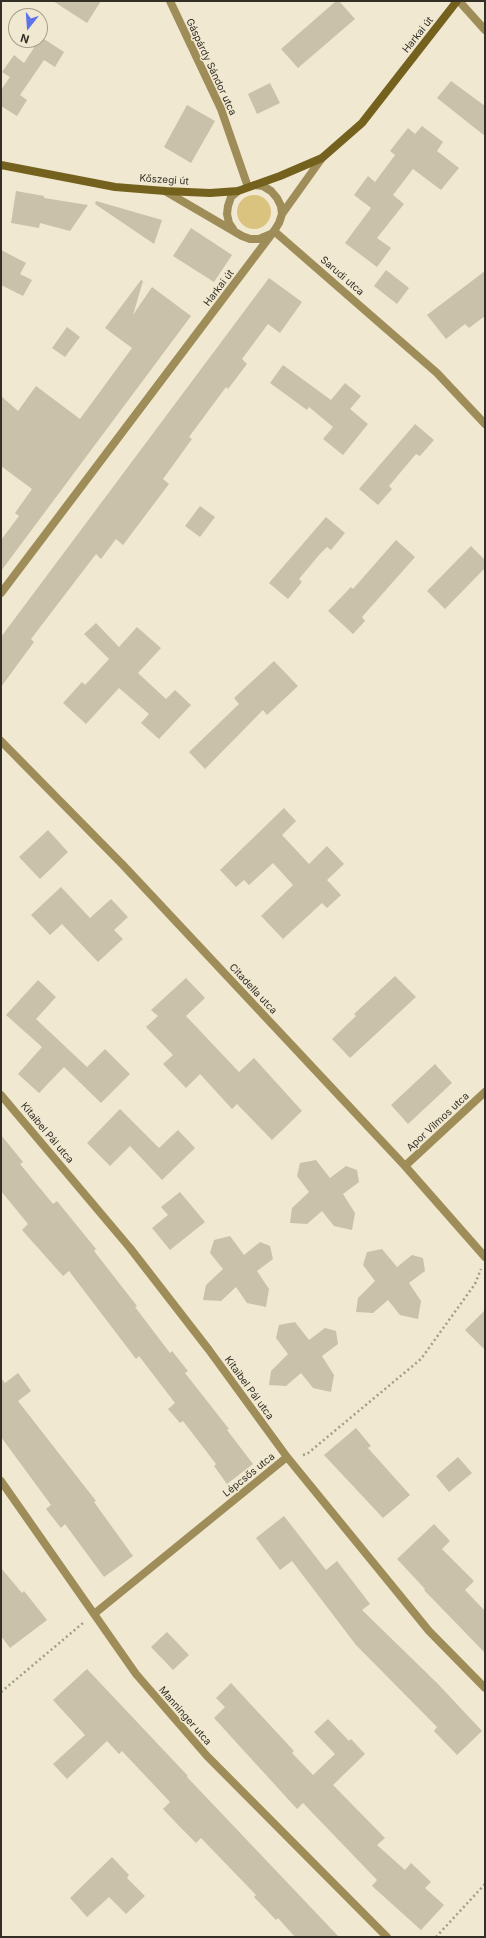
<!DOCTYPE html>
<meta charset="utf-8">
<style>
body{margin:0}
#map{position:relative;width:486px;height:1938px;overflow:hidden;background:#f0e8d0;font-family:Inter,sans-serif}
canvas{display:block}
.frame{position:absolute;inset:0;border:2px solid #332f26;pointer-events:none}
.north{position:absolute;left:8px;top:8px;width:40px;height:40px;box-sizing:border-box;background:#f0e8d0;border:1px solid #a49e8c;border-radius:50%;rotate:197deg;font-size:11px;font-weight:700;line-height:16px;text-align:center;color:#332f26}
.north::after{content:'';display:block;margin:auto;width:14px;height:18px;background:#5d73ea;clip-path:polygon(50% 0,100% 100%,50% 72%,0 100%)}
</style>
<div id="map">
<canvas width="486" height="1938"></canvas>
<div class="frame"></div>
<div class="north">N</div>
</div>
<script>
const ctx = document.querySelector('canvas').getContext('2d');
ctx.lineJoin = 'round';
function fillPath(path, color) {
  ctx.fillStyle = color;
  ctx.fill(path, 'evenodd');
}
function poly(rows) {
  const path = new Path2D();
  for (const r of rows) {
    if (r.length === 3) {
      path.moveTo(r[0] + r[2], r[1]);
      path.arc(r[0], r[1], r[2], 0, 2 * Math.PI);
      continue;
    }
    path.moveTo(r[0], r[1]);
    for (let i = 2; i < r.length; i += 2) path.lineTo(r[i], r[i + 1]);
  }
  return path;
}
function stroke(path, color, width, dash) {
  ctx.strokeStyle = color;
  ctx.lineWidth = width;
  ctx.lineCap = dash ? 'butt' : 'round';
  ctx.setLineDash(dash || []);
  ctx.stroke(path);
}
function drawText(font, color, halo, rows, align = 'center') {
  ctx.font = font + ' Inter,sans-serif';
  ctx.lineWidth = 3;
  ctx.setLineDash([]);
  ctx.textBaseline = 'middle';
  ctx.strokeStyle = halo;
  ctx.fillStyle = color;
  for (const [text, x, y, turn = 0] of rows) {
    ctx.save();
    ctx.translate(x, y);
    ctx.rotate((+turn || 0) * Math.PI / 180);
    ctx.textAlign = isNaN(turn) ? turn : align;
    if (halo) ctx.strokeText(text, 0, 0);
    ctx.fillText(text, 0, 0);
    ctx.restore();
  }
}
const green = poly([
 [254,212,17]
]);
const building = poly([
 [53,1,101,1,87,23],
 [336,1,339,1,355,19,298,68,281,49],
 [41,37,64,52,55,67,44,60,20,95,27,100,17,116,1,106,1,90,10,77,2,72,14,55,24,63],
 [451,81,485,106,485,136,437,98],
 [270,83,280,103,257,114,248,94],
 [187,105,215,121,191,163,164,147],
 [422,126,443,142,437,151,459,168,441,190,413,169,393,195,404,204,377,238,391,248,377,267,345,243,371,208,354,195,368,176,375,182,395,155,390,151,408,128,415,134],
 [16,191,44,196,44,198,88,205,70,231,40,223,39,228,11,223],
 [96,201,162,220,154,244,95,204],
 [191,228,232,255,214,282,173,256],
 [1,250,26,263,20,274,32,280,23,296,1,285],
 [386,270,409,288,397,304,374,286],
 [485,271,485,316,469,328,465,324,446,339,427,315],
 [269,278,302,302,280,333,268,324,242,359,247,364,228,389,226,387,189,437,192,439,163,479,169,484,123,545,116,539,101,559,96,554,31,639,34,642,1,687,1,637],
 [141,280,143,281,133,315,152,287,191,316,1,571,1,540,19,516,15,513,32,489,1,466,1,396,18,411,36,386,80,419,132,348,105,328],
 [67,327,80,337,65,357,52,348],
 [283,365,331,400,345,383,361,396,350,409,368,424,343,455,323,439,333,427,309,407,307,410,270,383],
 [415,424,434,440,420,456,416,454,389,486,392,489,378,505,359,489],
 [200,506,215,517,200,537,185,526],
 [326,517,345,533,331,550,327,547,319,555,299,579,302,582,288,599,269,583],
 [396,540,415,557,362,617,365,621,353,634,328,611,351,587,353,589],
 [471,546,485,560,485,568,445,609,427,591],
 [96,623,119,647,137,627,161,648,138,673,166,699,175,690,191,705,159,739,141,723,149,714,119,688,86,724,63,703,82,682,85,685,109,659,84,634],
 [274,661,298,686,267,715,263,710,205,769,189,752,239,704,234,698],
 [284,808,296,821,282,835,309,864,327,846,344,864,327,880,341,895,327,908,322,903,283,939,261,916,293,885,273,863,249,885,244,880,236,887,220,870],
 [48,830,68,852,40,879,19,857],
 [61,887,90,918,111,899,128,917,114,930,123,939,98,962,62,924,50,935,31,915],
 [395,976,416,997,350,1058,332,1039,356,1016,354,1014],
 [186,978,205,998,186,1016,239,1072,254,1058,302,1111,272,1140,237,1104,232,1109,200,1074,186,1088,163,1064,173,1055,146,1027,158,1016,151,1010],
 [38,980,56,997,36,1019,87,1067,105,1049,130,1074,101,1103,64,1067,39,1093,18,1074,42,1047,6,1015],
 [435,1064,452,1083,408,1124,391,1105],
 [120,1109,159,1148,178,1130,195,1148,162,1180,130,1146,110,1166,87,1143],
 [1,1135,23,1162,20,1164,53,1204,57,1201,96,1249,94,1251,137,1306,135,1307,170,1353,172,1351,188,1371,185,1373,229,1429,227,1430,253,1464,227,1484,214,1466,216,1464,183,1421,180,1423,168,1409,175,1403,139,1356,136,1359,69,1271,63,1276,22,1230,28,1224,1,1191],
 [316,1160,330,1178,346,1166,357,1170,359,1182,343,1194,355,1213,352,1230,334,1226,322,1211,307,1224,290,1223,292,1208,309,1192,297,1176,300,1163],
 [180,1192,205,1222,170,1250,152,1228,168,1215,161,1207],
 [230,1236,244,1255,260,1242,270,1246,273,1259,257,1271,269,1289,266,1307,247,1303,236,1287,221,1301,203,1300,206,1285,223,1269,210,1253,214,1240],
 [382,1249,397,1267,412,1255,423,1258,425,1271,409,1283,421,1301,418,1319,400,1315,388,1300,373,1313,356,1312,358,1298,375,1281,363,1265,367,1252],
 [485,1310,485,1350,465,1330],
 [295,1322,309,1340,325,1328,336,1331,338,1344,322,1356,334,1375,331,1392,313,1388,301,1373,286,1386,269,1385,271,1371,288,1354,276,1338,279,1325],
 [18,1373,31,1391,18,1401,96,1501,94,1502,133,1556,104,1577,65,1524,61,1528,46,1509,51,1505,1,1437,1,1378,5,1383],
 [356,1428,371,1446,368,1448,410,1495,383,1518,324,1455],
 [458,1457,472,1473,449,1492,436,1476],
 [284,1516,326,1570,337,1561,370,1604,362,1610,438,1684,482,1731,457,1755,434,1731,437,1727,356,1645,292,1561,280,1570,256,1538],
 [434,1524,450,1541,442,1549,474,1581,465,1590,485,1611,485,1653,424,1590,425,1589,397,1559],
 [1,1568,22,1593,24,1591,47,1620,10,1648,1,1636],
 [167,1632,189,1655,173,1670,151,1647],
 [87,1669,188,1776,187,1777,339,1937,295,1937,278,1918,276,1920,254,1897,256,1895,201,1838,196,1843,179,1826,163,1809,170,1802,122,1751,119,1754,107,1741,67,1779,53,1764,85,1735,53,1700],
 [231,1683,294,1751,292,1753,313,1775,335,1754,314,1732,328,1719,349,1741,351,1739,365,1754,333,1785,385,1838,377,1845,405,1870,411,1863,431,1882,425,1888,444,1905,421,1930,372,1886,377,1880,303,1803,297,1809,214,1718,225,1707,216,1698],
 [112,1857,129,1875,127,1878,145,1896,126,1914,109,1897,87,1917,70,1898]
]);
const path = poly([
 [303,1455,307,1454,421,1359,475,1284,481,1269],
 [1,1692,83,1623],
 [436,1937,485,1884]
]);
const street = poly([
 [170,1,221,109,248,187],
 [459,1,485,30],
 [255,185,263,186,271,191,277,198,281,206,282,214],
 [165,191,242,236,250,239,259,239,271,234],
 [233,229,229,223,227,214,228,206,231,197,238,191],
 [274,231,437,373,485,424],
 [1,593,274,231,279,223,282,214,322,158],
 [1,741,123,865,405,1166,485,1257],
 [1,1095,130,1248,209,1350,287,1457,429,1631,485,1688],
 [405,1166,485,1092],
 [1,1481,136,1674,207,1756,387,1937],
 [94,1614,287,1457]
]);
const secondary = poly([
 [1,165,115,187,165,191,210,193,238,191,280,176,322,158,362,123,457,1]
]);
const streetNames = [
 ["Harkai út",418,35,-52],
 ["Gáspárdy Sándor utca",211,67,65],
 ["Kőszegi út",164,180,4],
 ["Sarudi utca",342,276,41],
 ["Harkai út",219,288,-53],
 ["Citadella utca",253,989,47],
 ["Apor Vilmos utca",438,1122,-43],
 ["Kitaibel Pál utca",47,1133,50],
 ["Kitaibel Pál utca",249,1388,54],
 ["Lépcsős utca",249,1475,-39],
 ["Manninger utca",185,1716,49]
];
fillPath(green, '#d9c37e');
fillPath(building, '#c9c1a9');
stroke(path, '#a29c8a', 2.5, [2, 3]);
stroke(street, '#9e8d59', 8);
stroke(secondary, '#75611e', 8);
drawText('10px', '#332f26', '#f0e8d0', streetNames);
</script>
